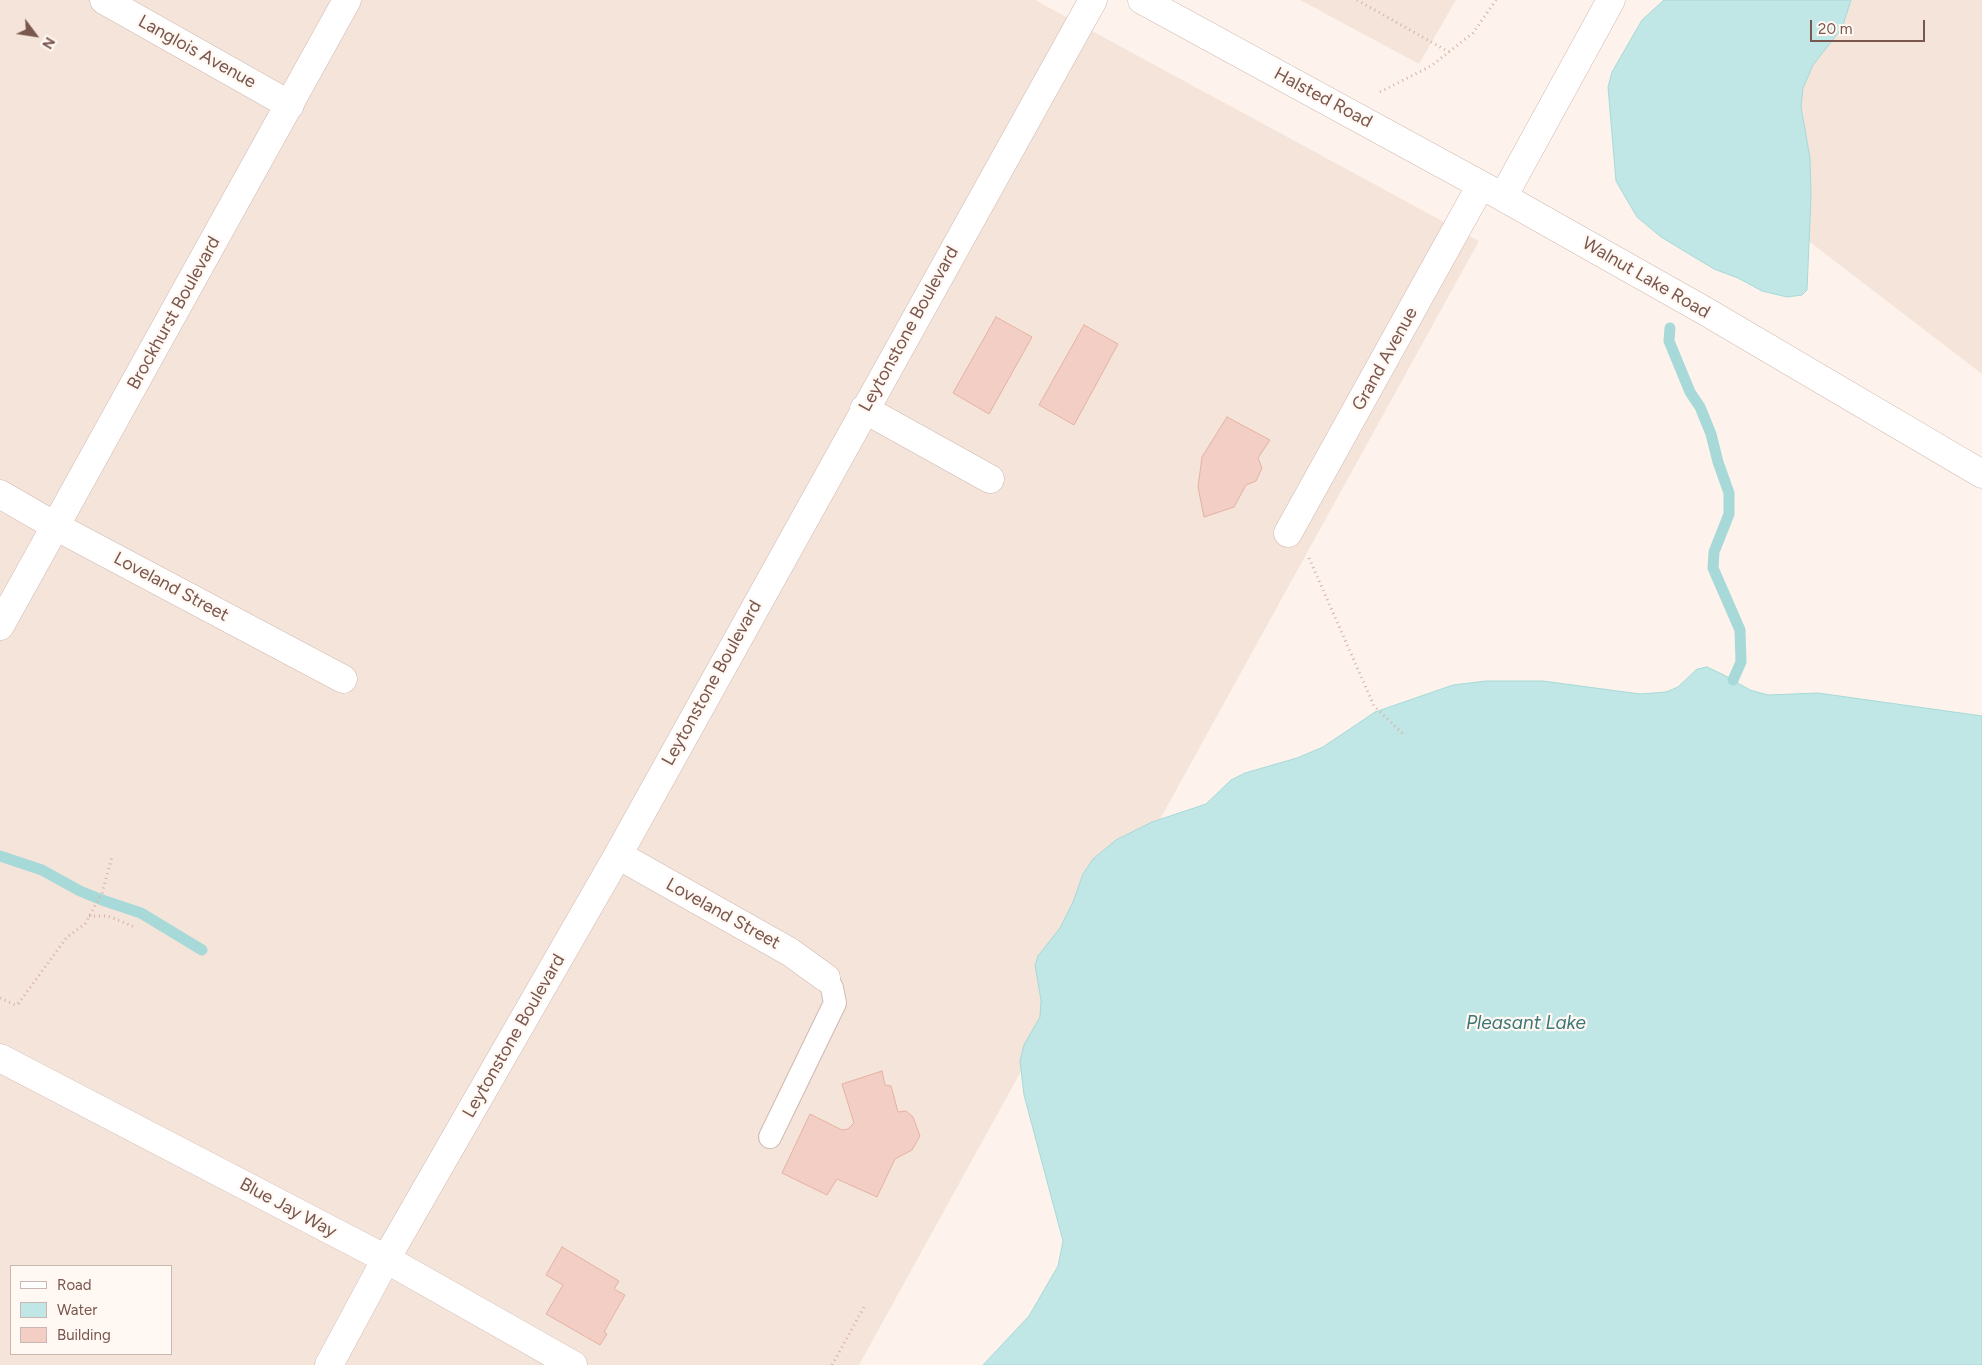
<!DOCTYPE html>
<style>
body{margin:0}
#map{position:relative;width:1982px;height:1365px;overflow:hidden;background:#fdf3ec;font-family:Figtree,sans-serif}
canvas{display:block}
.legend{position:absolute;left:10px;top:1265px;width:162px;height:90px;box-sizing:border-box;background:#fff8f3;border:1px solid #c9b7b1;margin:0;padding:6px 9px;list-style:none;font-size:15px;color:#79564e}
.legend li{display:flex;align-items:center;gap:10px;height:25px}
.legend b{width:25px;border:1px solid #c9b7b1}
.north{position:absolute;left:10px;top:10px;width:50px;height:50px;-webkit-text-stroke:4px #fff8f3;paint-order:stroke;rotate:121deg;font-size:14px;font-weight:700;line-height:20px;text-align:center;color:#79564e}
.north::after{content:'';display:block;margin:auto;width:18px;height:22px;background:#79564e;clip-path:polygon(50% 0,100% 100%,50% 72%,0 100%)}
.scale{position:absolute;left:1810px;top:20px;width:115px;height:22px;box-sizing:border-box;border:2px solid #79564e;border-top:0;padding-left:6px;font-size:15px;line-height:18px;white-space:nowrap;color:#79564e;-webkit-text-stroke:4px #fff8f3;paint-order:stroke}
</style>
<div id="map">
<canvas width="1982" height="1365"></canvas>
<ul class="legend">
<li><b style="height:6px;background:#fff"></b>Road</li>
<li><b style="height:14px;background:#c0e7e6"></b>Water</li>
<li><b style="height:14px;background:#f2cec4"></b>Building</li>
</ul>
<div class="north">N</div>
<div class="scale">20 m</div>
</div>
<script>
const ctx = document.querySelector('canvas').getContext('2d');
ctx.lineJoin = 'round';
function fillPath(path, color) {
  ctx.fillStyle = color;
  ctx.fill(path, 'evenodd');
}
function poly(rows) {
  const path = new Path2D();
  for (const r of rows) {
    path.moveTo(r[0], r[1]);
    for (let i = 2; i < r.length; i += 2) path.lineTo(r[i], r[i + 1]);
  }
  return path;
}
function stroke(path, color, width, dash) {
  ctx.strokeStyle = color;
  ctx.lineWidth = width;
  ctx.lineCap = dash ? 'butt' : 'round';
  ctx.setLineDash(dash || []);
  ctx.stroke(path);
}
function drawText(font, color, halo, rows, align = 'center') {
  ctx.font = font + ' Figtree,sans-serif';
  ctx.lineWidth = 4.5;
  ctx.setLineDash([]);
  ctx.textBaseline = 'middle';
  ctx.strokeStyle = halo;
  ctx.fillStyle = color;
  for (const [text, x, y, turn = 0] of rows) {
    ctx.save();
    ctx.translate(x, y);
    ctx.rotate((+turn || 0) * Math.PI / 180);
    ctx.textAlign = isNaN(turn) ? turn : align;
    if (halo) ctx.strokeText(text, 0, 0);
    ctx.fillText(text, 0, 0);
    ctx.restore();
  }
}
const residential = poly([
 [0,0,1035,0,1479,241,859,1365,0,1365],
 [11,1266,171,1266,171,1354,11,1354],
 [1300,0,1456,0,1419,64],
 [1757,0,1982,0,1982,374,1686,147]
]);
const water = poly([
 [1664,0,1851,0,1842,28,1813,65,1803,88,1801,107,1810,158,1811,197,1807,290,1802,295,1787,297,1762,291,1738,278,1714,269,1661,237,1637,217,1616,181,1608,87,1612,72,1642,20,1664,0],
 [1707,667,1724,675,1750,690,1768,695,1818,693,1982,716,1982,1365,983,1365,1029,1316,1058,1266,1063,1241,1024,1095,1020,1061,1024,1045,1040,1017,1041,1000,1035,965,1038,956,1060,928,1073,902,1083,874,1093,859,1116,840,1152,822,1206,804,1231,780,1245,773,1297,758,1323,747,1375,712,1453,685,1486,681,1543,681,1640,694,1666,692,1678,687,1697,669,1707,667]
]);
const stream = poly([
 [1670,328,1669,341,1690,392,1700,407,1711,434,1718,462,1729,493,1729,514,1714,552,1713,568,1740,630,1741,662,1733,680],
 [0,856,42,870,80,891,102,900,141,913,202,950]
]);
const building = poly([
 [996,317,1032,337,989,414,953,393,996,317],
 [1084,325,1118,344,1074,425,1039,405,1084,325],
 [1227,417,1270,440,1258,458,1262,468,1256,481,1246,485,1234,507,1204,517,1198,487,1202,457,1227,417],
 [882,1071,885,1085,891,1086,898,1112,906,1111,913,1117,920,1136,912,1150,895,1159,877,1197,837,1179,827,1195,782,1173,810,1114,842,1130,848,1129,854,1123,842,1084,882,1071],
 [562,1247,619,1281,614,1289,625,1295,604,1332,607,1334,600,1345,546,1314,563,1285,546,1275,562,1247]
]);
const path = poly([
 [1357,0,1449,52],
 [1380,92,1431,66,1473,33,1496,0],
 [1309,558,1374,706,1403,734],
 [89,916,108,916,135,927],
 [0,998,15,1005,18,1004,67,937,85,924,102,893,112,857],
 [832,1365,864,1307]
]);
const service = poly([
 [770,1137,835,1003,832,988,826,978]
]);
const minor = poly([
 [104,0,290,105],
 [1142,0,1503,197],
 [1611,0,1503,197,1705,311,1982,474],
 [864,409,990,479],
 [0,494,55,526,343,679],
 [1288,533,1481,185],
 [0,626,347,0],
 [618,855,790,952,826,978],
 [0,1058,386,1259,573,1365],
 [329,1365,386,1259,618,855,1093,0]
]);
const streetNames = [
 ["Langlois Avenue",197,52,29],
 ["Halsted Road",1323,98,28],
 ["Walnut Lake Road",1646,278,30],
 ["Brockhurst Boulevard",174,313,-61],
 ["Leytonstone Boulevard",909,329,-61],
 ["Grand Avenue",1385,359,-61],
 ["Loveland Street",171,587,28],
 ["Leytonstone Boulevard",712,683,-61],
 ["Loveland Street",723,914,29],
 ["Leytonstone Boulevard",514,1036,-60],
 ["Blue Jay Way",288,1208,28]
];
const waterNames = [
 ["Pleasant Lake",1526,1023]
];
fillPath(residential, '#f5e4da');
fillPath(water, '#c0e7e6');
stroke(water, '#a6d9d8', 1);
stroke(stream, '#a6d9d8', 11);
fillPath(building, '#f2cec4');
stroke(building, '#e5b2a4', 1);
stroke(service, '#d0b9b0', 24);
stroke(minor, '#d0b9b0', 29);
stroke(path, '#d8b1a6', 3, [1, 4]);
stroke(service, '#fff', 22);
stroke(minor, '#fff', 28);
drawText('18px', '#79564e', '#fff8f3', streetNames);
drawText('italic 19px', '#3d7676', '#fff8f3', waterNames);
</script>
